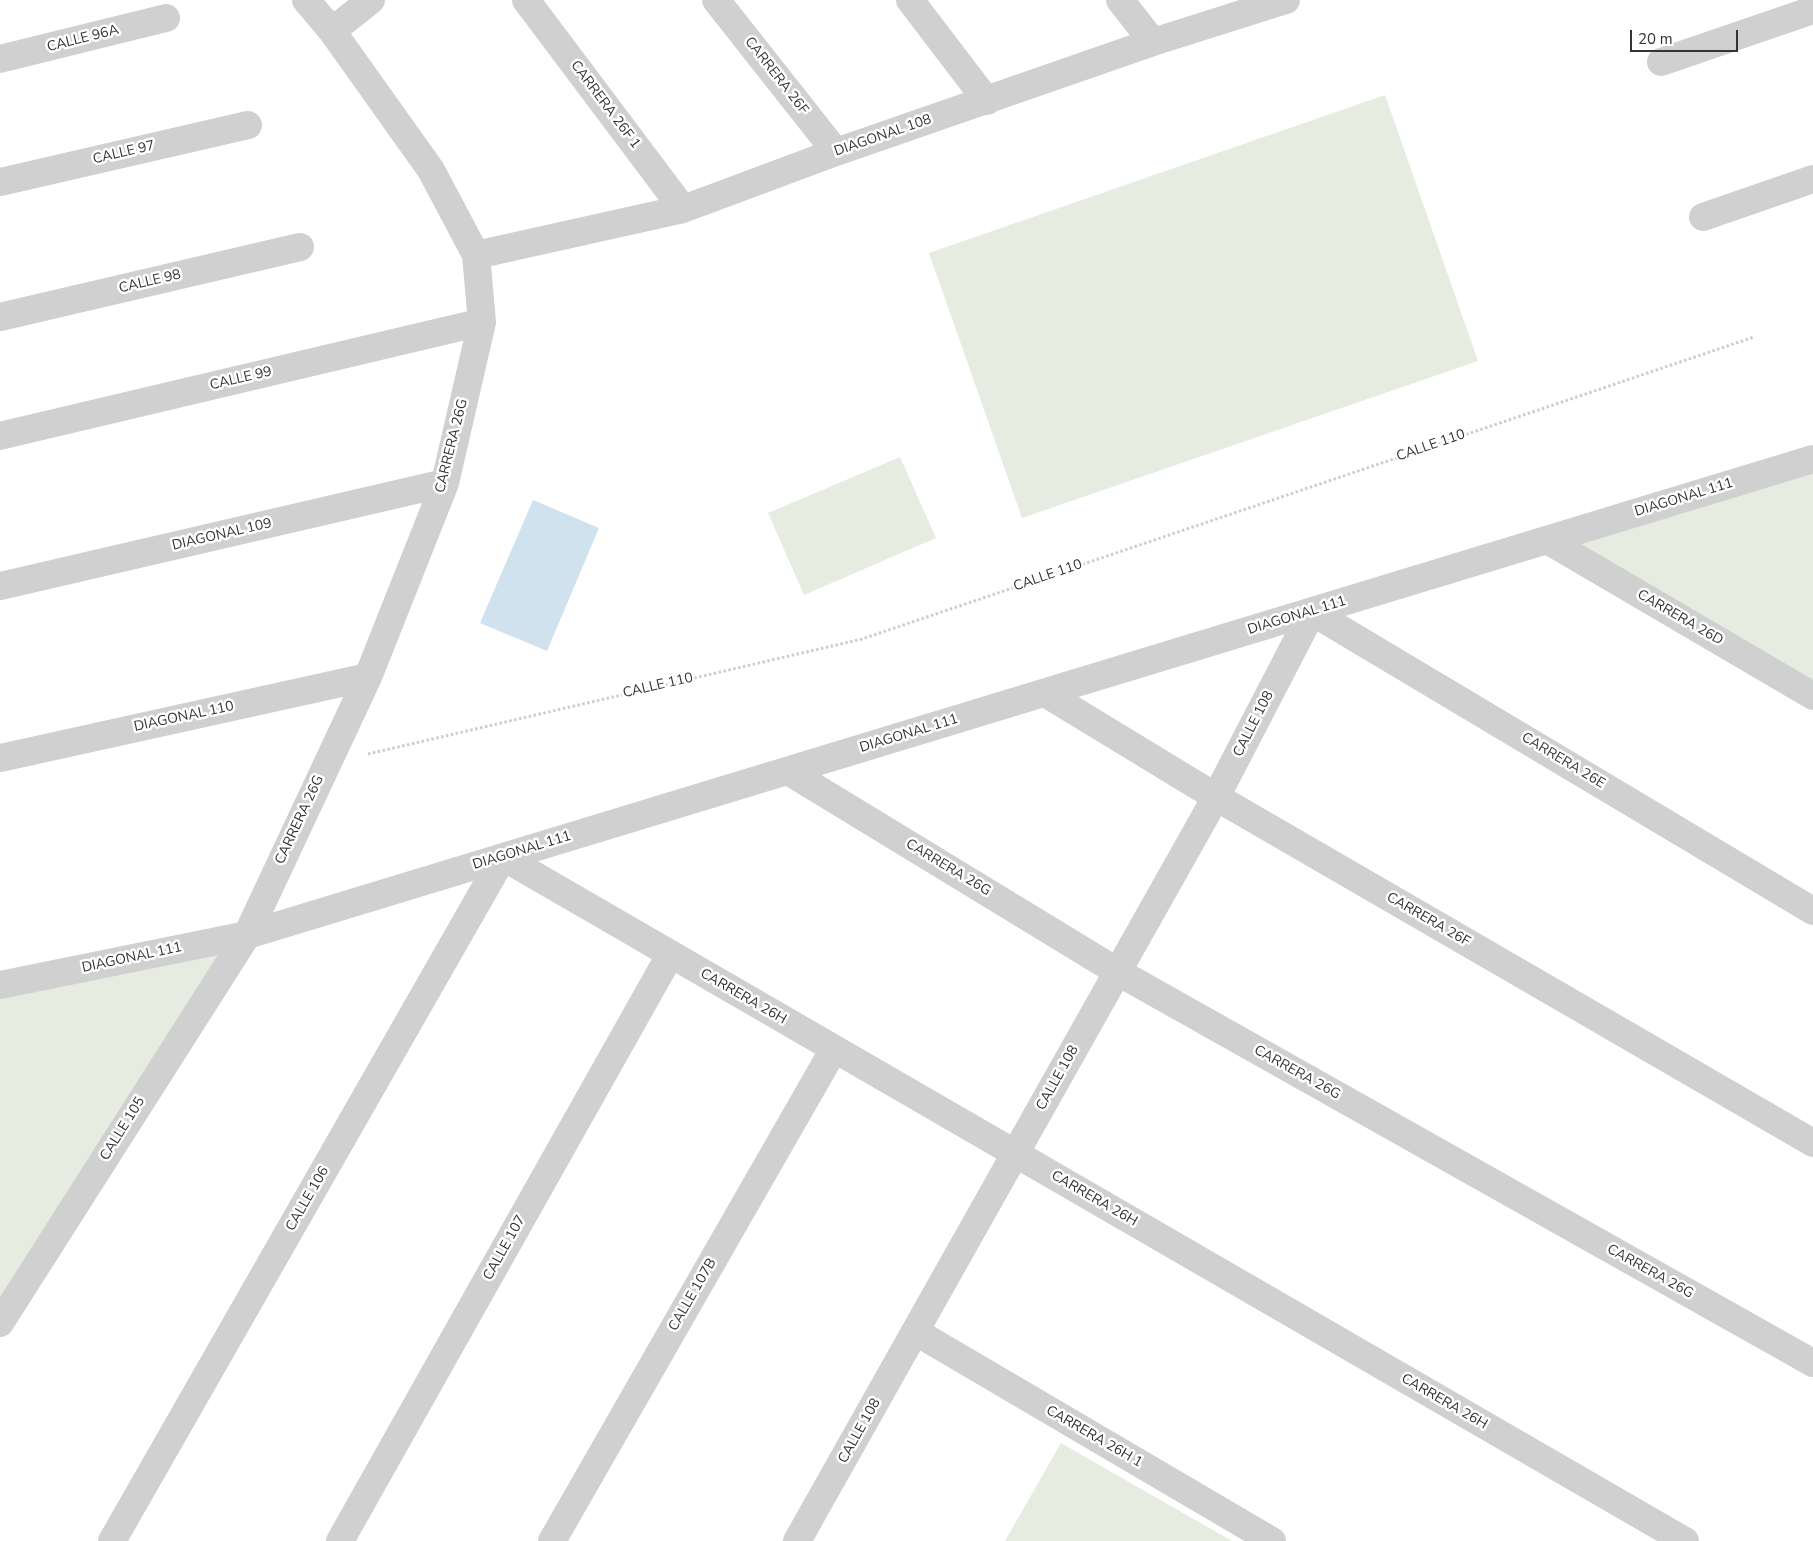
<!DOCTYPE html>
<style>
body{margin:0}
#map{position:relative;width:1813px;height:1541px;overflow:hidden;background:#fff;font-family:"Nunito Sans",sans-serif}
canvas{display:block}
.scale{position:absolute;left:1630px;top:30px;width:108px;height:22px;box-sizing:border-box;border:2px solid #333;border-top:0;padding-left:6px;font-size:15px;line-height:18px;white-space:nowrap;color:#333;-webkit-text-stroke:4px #fff;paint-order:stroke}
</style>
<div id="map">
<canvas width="1813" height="1541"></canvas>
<div class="scale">20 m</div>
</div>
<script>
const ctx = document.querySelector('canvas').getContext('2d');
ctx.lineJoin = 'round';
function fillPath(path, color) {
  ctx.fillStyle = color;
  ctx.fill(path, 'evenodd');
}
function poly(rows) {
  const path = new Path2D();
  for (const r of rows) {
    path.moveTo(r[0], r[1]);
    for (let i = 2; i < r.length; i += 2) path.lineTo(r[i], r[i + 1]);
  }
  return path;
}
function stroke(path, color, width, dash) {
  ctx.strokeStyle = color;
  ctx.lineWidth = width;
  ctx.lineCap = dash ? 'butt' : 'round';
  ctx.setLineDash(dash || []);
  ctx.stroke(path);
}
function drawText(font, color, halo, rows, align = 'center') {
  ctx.font = font + ' "Nunito Sans",sans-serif';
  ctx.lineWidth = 5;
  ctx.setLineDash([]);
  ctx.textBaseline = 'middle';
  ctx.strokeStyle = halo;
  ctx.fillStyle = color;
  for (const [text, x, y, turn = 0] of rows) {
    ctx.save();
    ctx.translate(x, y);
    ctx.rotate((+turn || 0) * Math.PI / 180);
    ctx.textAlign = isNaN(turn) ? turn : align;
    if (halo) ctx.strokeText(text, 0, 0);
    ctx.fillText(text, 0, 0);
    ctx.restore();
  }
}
const green = poly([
 [1385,95,1478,361,1022,518,929,253],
 [900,457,936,538,804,595,768,513],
 [1813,459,1813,696,1547,540],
 [247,935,0,1323,0,985],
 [1061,1443,1232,1541,1005,1541]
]);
const water = poly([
 [533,500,599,528,547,651,480,623]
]);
const path = poly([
 [368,754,862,639,1754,337]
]);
const minor = poly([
 [526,0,683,209],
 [716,0,836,152],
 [910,0,987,101],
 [1120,0,1153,42],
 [332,31,371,0],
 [0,59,166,18],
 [1661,62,1813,10],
 [0,182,248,125],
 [1703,217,1813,179],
 [476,255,683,209,836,152,1153,42,1286,0],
 [0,317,300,247],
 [0,436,482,322],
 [1547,540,1813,696],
 [0,586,445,483],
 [1045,693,1216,797,1813,1143],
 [0,758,368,677],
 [788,771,1118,972,1813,1363],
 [0,985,247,935,1813,459],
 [0,1323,247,935,368,677,445,483,482,322,476,255,431,170,332,31,306,0],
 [916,1332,1272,1541],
 [112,1541,503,857,1685,1541],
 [340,1541,670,955],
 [552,1541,834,1049],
 [797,1541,1216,797,1312,612,1813,911]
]);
const streetNames = [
 ["CALLE 96A",83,39,-14],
 ["CARRERA 26F",776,76,52],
 ["CARRERA 26F 1",605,105,53],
 ["DIAGONAL 108",883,136,-19],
 ["CALLE 97",124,153,-13],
 ["CALLE 98",150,282,-13],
 ["CALLE 99",241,379,-13],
 ["CARRERA 26G",452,446,-76],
 ["CALLE 110",1431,446,-19],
 ["DIAGONAL 111",1684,498,-17],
 ["DIAGONAL 109",222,535,-13],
 ["CALLE 110",1048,576,-19],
 ["DIAGONAL 111",1297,616,-17],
 ["CARRERA 26D",1680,618,30],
 ["CALLE 110",658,686,-13],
 ["DIAGONAL 110",184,717,-12],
 ["CALLE 108",1254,724,-63],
 ["DIAGONAL 111",909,734,-17],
 ["CARRERA 26E",1563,761,31],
 ["CARRERA 26G",300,820,-65],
 ["DIAGONAL 111",522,851,-17],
 ["CARRERA 26G",948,868,31],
 ["CARRERA 26F",1428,920,30],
 ["DIAGONAL 111",132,958,-12],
 ["CARRERA 26H",743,997,30],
 ["CARRERA 26G",1297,1073,29],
 ["CALLE 108",1058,1078,-61],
 ["CALLE 105",123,1129,-58],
 ["CALLE 106",308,1199,-60],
 ["CARRERA 26H",1094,1199,30],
 ["CALLE 107",505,1248,-61],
 ["CARRERA 26G",1650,1272,29],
 ["CALLE 107B",693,1295,-60],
 ["CARRERA 26H",1444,1402,30],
 ["CALLE 108",860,1431,-61],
 ["CARRERA 26H 1",1094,1437,30]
];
fillPath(green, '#e6ecdf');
fillPath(water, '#cfe2ee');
stroke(path, '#cdcdcd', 3, [2.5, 2.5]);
stroke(minor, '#d0d0d0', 28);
drawText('14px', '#333', '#fff', streetNames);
</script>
